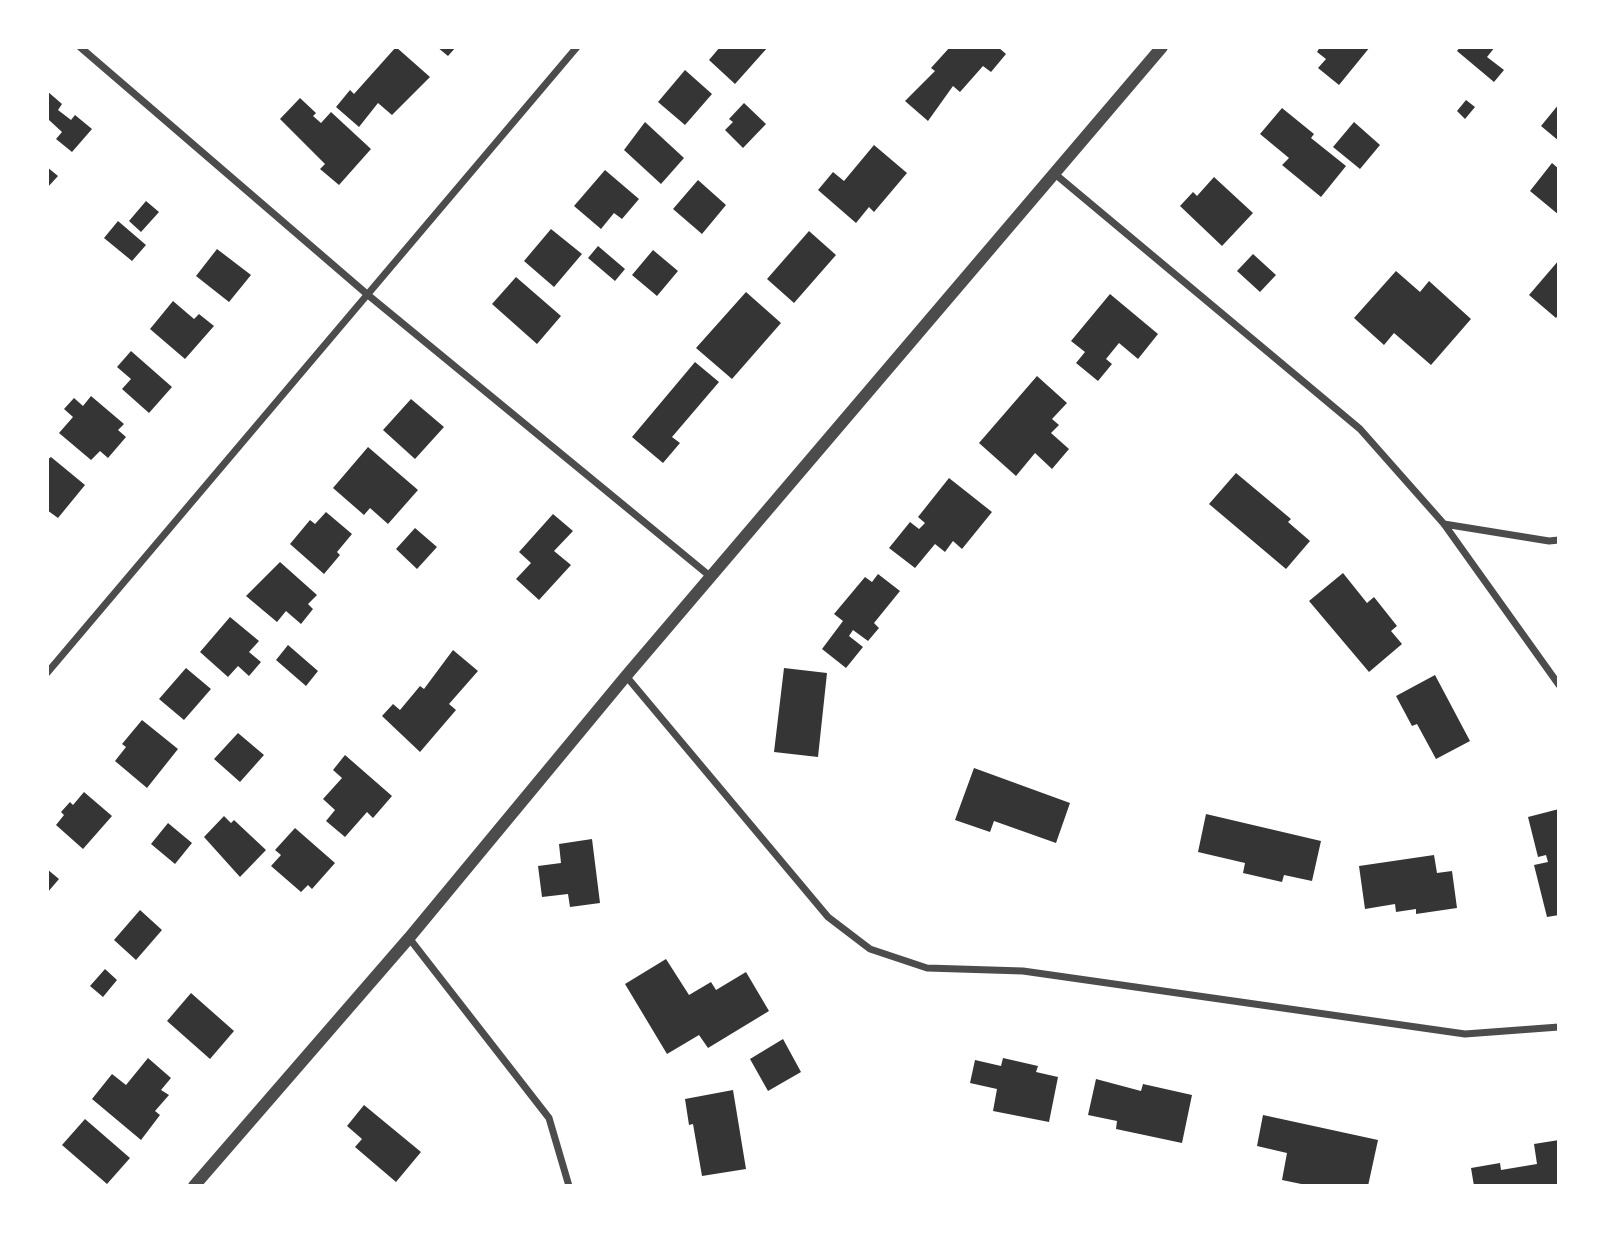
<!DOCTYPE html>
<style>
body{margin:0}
#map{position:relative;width:1606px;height:1233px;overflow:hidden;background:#fff;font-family:"Nunito Sans",sans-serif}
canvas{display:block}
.frame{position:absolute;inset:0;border:49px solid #fff;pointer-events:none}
</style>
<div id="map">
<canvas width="1606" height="1233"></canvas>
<div class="frame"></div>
</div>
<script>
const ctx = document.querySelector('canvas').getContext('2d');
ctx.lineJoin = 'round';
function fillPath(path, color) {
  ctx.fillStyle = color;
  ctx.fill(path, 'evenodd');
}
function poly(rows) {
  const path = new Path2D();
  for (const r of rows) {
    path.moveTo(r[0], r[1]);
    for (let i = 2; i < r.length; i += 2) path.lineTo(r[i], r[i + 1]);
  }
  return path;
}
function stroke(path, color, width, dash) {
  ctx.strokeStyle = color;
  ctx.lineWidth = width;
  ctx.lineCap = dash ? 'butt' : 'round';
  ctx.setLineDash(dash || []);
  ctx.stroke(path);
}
const building = poly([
 [396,47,430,77,392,115,378,103,359,127,336,107,350,90,354,94],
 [437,47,456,47,448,56],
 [720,47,768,47,735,84,709,60],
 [950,47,998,47,1006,54,991,72,983,66,960,92,953,86,928,121,905,101,935,71,931,68],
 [1320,47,1370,47,1339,85,1318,68,1326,59,1317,52],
 [1460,47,1495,47,1487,57,1504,70,1494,82,1457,51],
 [685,70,712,94,685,125,658,102],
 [47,91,62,104,58,110,71,120,75,115,92,129,72,152,56,139,62,132,49,120,47,122],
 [300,98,316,113,313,116,321,123,331,112,371,149,339,185,320,169,325,164,280,119],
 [1466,100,1475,107,1465,119,1457,111],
 [744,103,766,124,743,148,725,130,733,122,729,119],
 [1559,104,1559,141,1541,126],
 [1282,108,1314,134,1311,138,1346,166,1321,197,1282,165,1289,158,1260,134],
 [645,122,684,158,661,184,624,150],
 [1354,122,1380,145,1360,169,1333,147],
 [874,145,907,173,874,212,869,207,856,223,818,190,833,172,844,181],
 [1552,163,1559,169,1559,215,1530,191],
 [47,167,58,176,47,188],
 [605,170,639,199,622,219,614,213,601,229,574,206],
 [1214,177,1253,213,1222,246,1180,206,1193,192,1197,196],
 [698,180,726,205,702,234,673,209],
 [146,201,159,212,141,232,129,221],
 [118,221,146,245,132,261,104,238],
 [551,229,582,254,554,287,524,261],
 [809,231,836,255,794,303,767,279],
 [598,246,625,269,615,281,588,258],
 [217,249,251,275,229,302,196,276],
 [653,250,678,271,657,296,632,275],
 [1253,254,1276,275,1260,292,1237,271],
 [1559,260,1559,314,1556,318,1529,295],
 [1396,271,1420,292,1429,281,1471,319,1431,365,1394,333,1384,345,1354,318],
 [516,277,561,316,537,344,492,304],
 [746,292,781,323,732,379,696,348],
 [1110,294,1158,334,1138,359,1119,343,1106,359,1112,364,1098,381,1076,363,1085,352,1071,341],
 [173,301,194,319,199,314,214,326,185,359,150,329],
 [131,351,172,387,149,413,122,389,131,379,117,367],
 [695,362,719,382,672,437,680,443,663,463,632,437],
 [1037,376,1067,403,1052,419,1059,425,1051,433,1069,449,1052,469,1035,453,1016,476,979,443],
 [91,396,124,424,118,430,126,437,108,458,100,451,91,460,59,433,73,417,64,409,74,398,83,406],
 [411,399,444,427,415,459,383,430],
 [368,447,418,490,388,524,370,508,364,515,333,488],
 [51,457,85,485,58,518,47,510,49,476,47,460],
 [1236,473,1291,519,1288,522,1310,541,1286,569,1209,504],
 [949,478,992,512,962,549,953,541,945,552,935,544,915,568,889,548,910,522,919,529,925,523,918,517],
 [326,512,352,534,337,552,340,555,324,574,290,544,310,520,315,524],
 [553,514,573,531,554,551,571,565,539,600,516,579,531,563,519,552],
 [415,528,437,547,417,569,396,549],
 [280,562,317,595,308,604,313,609,301,624,286,611,277,622,246,596],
 [1343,573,1367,603,1374,597,1397,626,1391,631,1402,644,1369,672,1309,601],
 [878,574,900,591,874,623,879,628,868,641,853,630,849,636,863,647,846,668,822,649,843,621,834,614,865,577,872,582],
 [230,617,259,641,249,652,261,662,249,676,238,666,228,677,200,652],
 [288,645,318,671,306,686,276,660],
 [453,650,478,671,449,704,456,710,420,752,382,716,393,704,400,710,420,686,424,689],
 [186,668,211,689,184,720,159,699],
 [784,668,827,673,818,757,774,752],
 [1435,675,1470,741,1436,759,1417,724,1412,726,1396,696],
 [142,720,178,749,147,788,115,761,126,747,122,744],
 [238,733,264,755,240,782,214,759],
 [345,755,392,796,373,818,367,812,345,837,326,821,335,810,323,799,342,778,333,770],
 [974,768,1070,803,1056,843,994,821,990,832,955,820],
 [84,792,112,816,83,849,56,825,64,815,61,812,70,802,73,805],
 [1559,809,1559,915,1547,917,1534,865,1548,862,1546,855,1538,857,1528,817],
 [1206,814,1321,841,1312,881,1284,875,1282,882,1243,873,1245,863,1198,852],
 [224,816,231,823,234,820,266,850,240,877,204,837],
 [168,823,192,843,175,864,151,844],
 [295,828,335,863,312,889,308,885,301,892,271,866,281,855,275,850],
 [592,839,600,903,570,907,568,894,542,897,538,866,561,863,559,844],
 [1434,855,1437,873,1452,871,1457,908,1416,914,1416,909,1396,912,1395,904,1365,909,1359,866],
 [47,869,59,879,47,893],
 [140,910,162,930,136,960,114,940],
 [666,959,689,995,711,982,716,990,746,972,769,1011,708,1048,699,1035,667,1054,625,984],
 [105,969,117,980,103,997,90,986],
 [191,993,234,1031,210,1059,167,1021],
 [783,1039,801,1072,768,1091,750,1059],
 [148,1058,171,1078,161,1090,169,1095,155,1111,160,1115,141,1140,92,1099,112,1074,126,1085],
 [1003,1058,1038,1066,1036,1072,1058,1077,1049,1122,993,1111,997,1089,970,1083,975,1060,1001,1066],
 [1096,1079,1141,1091,1143,1084,1192,1095,1182,1143,1116,1129,1117,1121,1088,1115],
 [733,1090,746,1169,702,1176,693,1124,689,1125,685,1099],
 [364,1105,421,1152,396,1182,355,1147,362,1139,347,1126],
 [1263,1115,1378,1140,1368,1186,1311,1186,1282,1180,1287,1153,1257,1146],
 [85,1119,130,1158,107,1184,62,1145],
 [1559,1140,1559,1186,1474,1186,1471,1168,1500,1163,1501,1170,1537,1164,1534,1144]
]);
const minor = poly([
 [80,47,368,295,711,577],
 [1055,174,1360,429,1444,524,1559,685],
 [1444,524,1549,541,1559,540],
 [47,673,577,47],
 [626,676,828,917,870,949,927,968,1023,971,1465,1034,1559,1027],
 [409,938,549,1118,569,1186]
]);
const tertiary = poly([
 [194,1186,409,938,626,676,1162,47]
]);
fillPath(building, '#353535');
stroke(minor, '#4c4c4c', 7);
stroke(tertiary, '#4c4c4c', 12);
</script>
